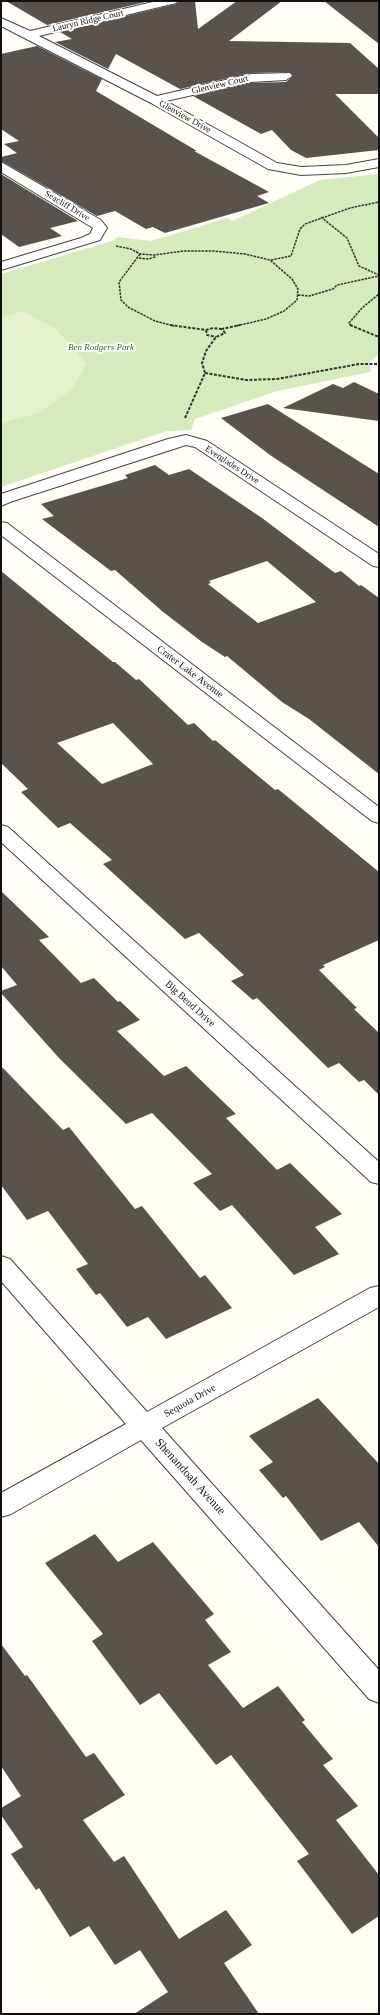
<!DOCTYPE html>
<style>
body{margin:0}
#map{position:relative;width:380px;height:2015px;overflow:hidden;background:#fffdf5;font-family:Georgia,serif}
canvas{display:block}
.frame{position:absolute;inset:0;border:2px solid #111;pointer-events:none}
</style>
<div id="map">
<canvas width="380" height="2015"></canvas>
<div class="frame"></div>
</div>
<script>
const ctx = document.querySelector('canvas').getContext('2d');
ctx.lineJoin = 'round';
function fillPath(path, color) {
  ctx.fillStyle = color;
  ctx.fill(path, 'evenodd');
}
function poly(rows) {
  const path = new Path2D();
  for (const r of rows) {
    path.moveTo(r[0], r[1]);
    for (let i = 2; i < r.length; i += 2) path.lineTo(r[i], r[i + 1]);
  }
  return path;
}
function stroke(path, color, width, dash) {
  ctx.strokeStyle = color;
  ctx.lineWidth = width;
  ctx.lineCap = dash ? 'butt' : 'round';
  ctx.setLineDash(dash || []);
  ctx.stroke(path);
}
function drawText(font, color, halo, rows, align = 'center') {
  ctx.font = font + ' Georgia,serif';
  ctx.lineWidth = 4;
  ctx.setLineDash([]);
  ctx.textBaseline = 'middle';
  ctx.strokeStyle = halo;
  ctx.fillStyle = color;
  for (const [text, x, y, turn = 0] of rows) {
    ctx.save();
    ctx.translate(x, y);
    ctx.rotate((+turn || 0) * Math.PI / 180);
    ctx.textAlign = isNaN(turn) ? turn : align;
    if (halo) ctx.strokeText(text, 0, 0);
    ctx.fillText(text, 0, 0);
    ctx.restore();
  }
}
const green = poly([
 [379,174,379,354,370,362,371,372,277,391,195,419,191,430,167,431,1,487,1,274,112,241,118,237,151,241,227,218,232,221,320,180]
]);
const pitch = poly([
 [23,311,57,330,87,364,71,390,39,413,1,423,1,318]
]);
const building = poly([
 [6,1,150,1,47,25],
 [180,1,195,1,198,29,237,1,282,1,229,41,350,43,379,69,379,94,335,94,379,138,379,150,306,158,291,150,272,130,261,134,193,96,251,83,286,82,293,76,290,72,251,73,180,89,116,54,108,69,55,42,72,39,60,32,176,4],
 [324,1,379,1,379,44],
 [37,46,102,79,96,91,197,151,194,151,269,192,257,196,269,203,165,233,153,227,146,229,115,211,97,216,1,161,1,157,17,153,4,144,19,141,1,129,1,54],
 [1,174,78,221,50,228,62,236,19,247,1,234],
 [354,382,379,394,379,421,283,408,333,384,343,388],
 [268,404,379,474,379,527,270,455,221,418],
 [155,465,169,475,189,469,262,518,335,573,341,571,359,586,361,585,379,598,379,774,309,719,282,702,227,656,225,657,202,642,162,611,115,570,111,571,42,519,54,516,41,504,128,478,125,475],
 [267,561,316,602,258,623,208,584,211,583,209,581],
 [1,571,113,662,115,662,136,680,139,679,188,725,194,723,213,741,215,740,275,790,278,789,379,872,379,940,323,965,325,967,319,970,357,1008,354,1009,379,1033,379,1095,364,1080,359,1082,339,1063,328,1068,257,998,253,1000,231,981,244,975,199,933,185,939,103,864,112,860,70,823,58,828,21,792,28,789,1,763],
 [113,723,153,764,102,784,57,743],
 [1,891,49,937,39,940,81,983,94,978,118,1002,120,1001,140,1020,117,1031,164,1076,186,1066,236,1114,226,1118,277,1170,290,1163,342,1214,315,1227,339,1254,294,1275,232,1205,220,1211,193,1183,212,1174,152,1113,126,1124,59,1058,1,993,1,991,17,985,1,966],
 [1,1066,63,1130,69,1127,135,1209,142,1206,200,1278,205,1275,232,1308,166,1339,148,1317,127,1327,100,1293,96,1295,76,1269,88,1264,48,1211,27,1220,1,1185],
 [318,1398,379,1464,379,1547,359,1522,321,1541,286,1496,283,1498,259,1470,273,1462,249,1436],
 [95,1534,118,1562,153,1542,214,1614,205,1620,231,1652,208,1665,243,1708,278,1686,305,1720,302,1722,333,1759,323,1765,358,1806,336,1820,379,1875,379,1916,352,1934,297,1861,309,1854,231,1755,216,1765,159,1693,140,1705,92,1641,103,1634,45,1563],
 [1,1644,25,1676,27,1675,86,1757,94,1753,125,1795,83,1820,114,1862,124,1856,179,1939,226,1910,252,1945,224,1963,259,2014,134,2014,168,1992,140,1950,115,1965,89,1926,70,1937,39,1888,36,1890,11,1854,23,1847,1,1815,1,1808,21,1796,1,1766]
]);
const pathFar1 = poly([
 [321,217,347,238,359,266,379,275],
 [116,246,131,249,140,254,154,255,184,251,214,251,245,254,270,260,292,279,298,289,297,300,284,311,266,319,236,326],
 [140,254,119,282,121,300,128,307,155,321,174,326],
 [139,258,148,259,155,257,154,255],
 [271,260,291,256,300,229,305,224,350,208,379,202],
 [298,295,309,296,333,289,337,285,379,276],
 [351,326,349,323,362,308,379,294]
]);
const path = poly([
 [170,325,206,330,213,328,222,329],
 [350,325,379,337],
 [206,330,207,335,216,337],
 [205,373,247,380,277,379,359,364,379,364],
 [185,418,205,373,202,363,206,351,216,337,225,333,222,329,240,325]
]);
const street = poly([
 [157,1,178,1,176,3,39,36,157,96,251,74,290,73,292,76,286,80,251,82,166,101,277,163,301,167,346,165,379,159,379,167,346,173,301,175,268,169,151,103,1,26,1,18,30,31,157,1],
 [1,162,101,220,107,228,100,240,1,270,1,262,81,238,90,234,93,228,1,172,1,162],
 [186,435,207,441,379,554,379,567,373,566,195,447,186,445,10,502,1,506,1,494,168,439,186,435],
 [1,522,7,523,379,807,379,823,372,821,1,535,1,522],
 [1,825,8,827,379,1162,379,1184,371,1182,1,842,1,825],
 [1,1256,10,1259,147,1412,370,1288,379,1286,379,1307,162,1428,379,1670,379,1703,369,1699,141,1440,11,1514,1,1517,1,1493,126,1424,1,1281,1,1256]
]);
const farStreetnames = [
 ["Lauryn Ridge Court",88,21,-13],
 ["Glenview Court",220,85,-13],
 ["Glenview Drive",185,117,29],
 ["Seacliff Drive",67,206,31],
 ["Everglades Drive",232,465,33]
];
const farParknames = [
 ["Ben Rodgers Park",101,348]
];
const streetNames = [
 ["Crater Lake Avenue",190,672,37],
 ["Big Bend Drive",190,1004,42],
 ["Sequoia Drive",190,1401,-29]
];
const nearStreetnames = [
 ["Shenandoah Avenue",190,1477,48]
];
fillPath(green, '#d5ebbd');
fillPath(pitch, '#e6f2cf');
fillPath(building, '#5a524d');
stroke(street, '#444', 2);
stroke(pathFar1, '#333', 1.5, [2.5, 1]);
stroke(path, '#333', 2, [3, 1.5]);
fillPath(street, '#fff');
drawText('9px', '#111', '#fff', farStreetnames);
drawText('italic 9px', '#2f6b1f', '#fff', farParknames);
drawText('10px', '#111', '#fff', streetNames);
drawText('12px', '#111', '#fff', nearStreetnames);
</script>
